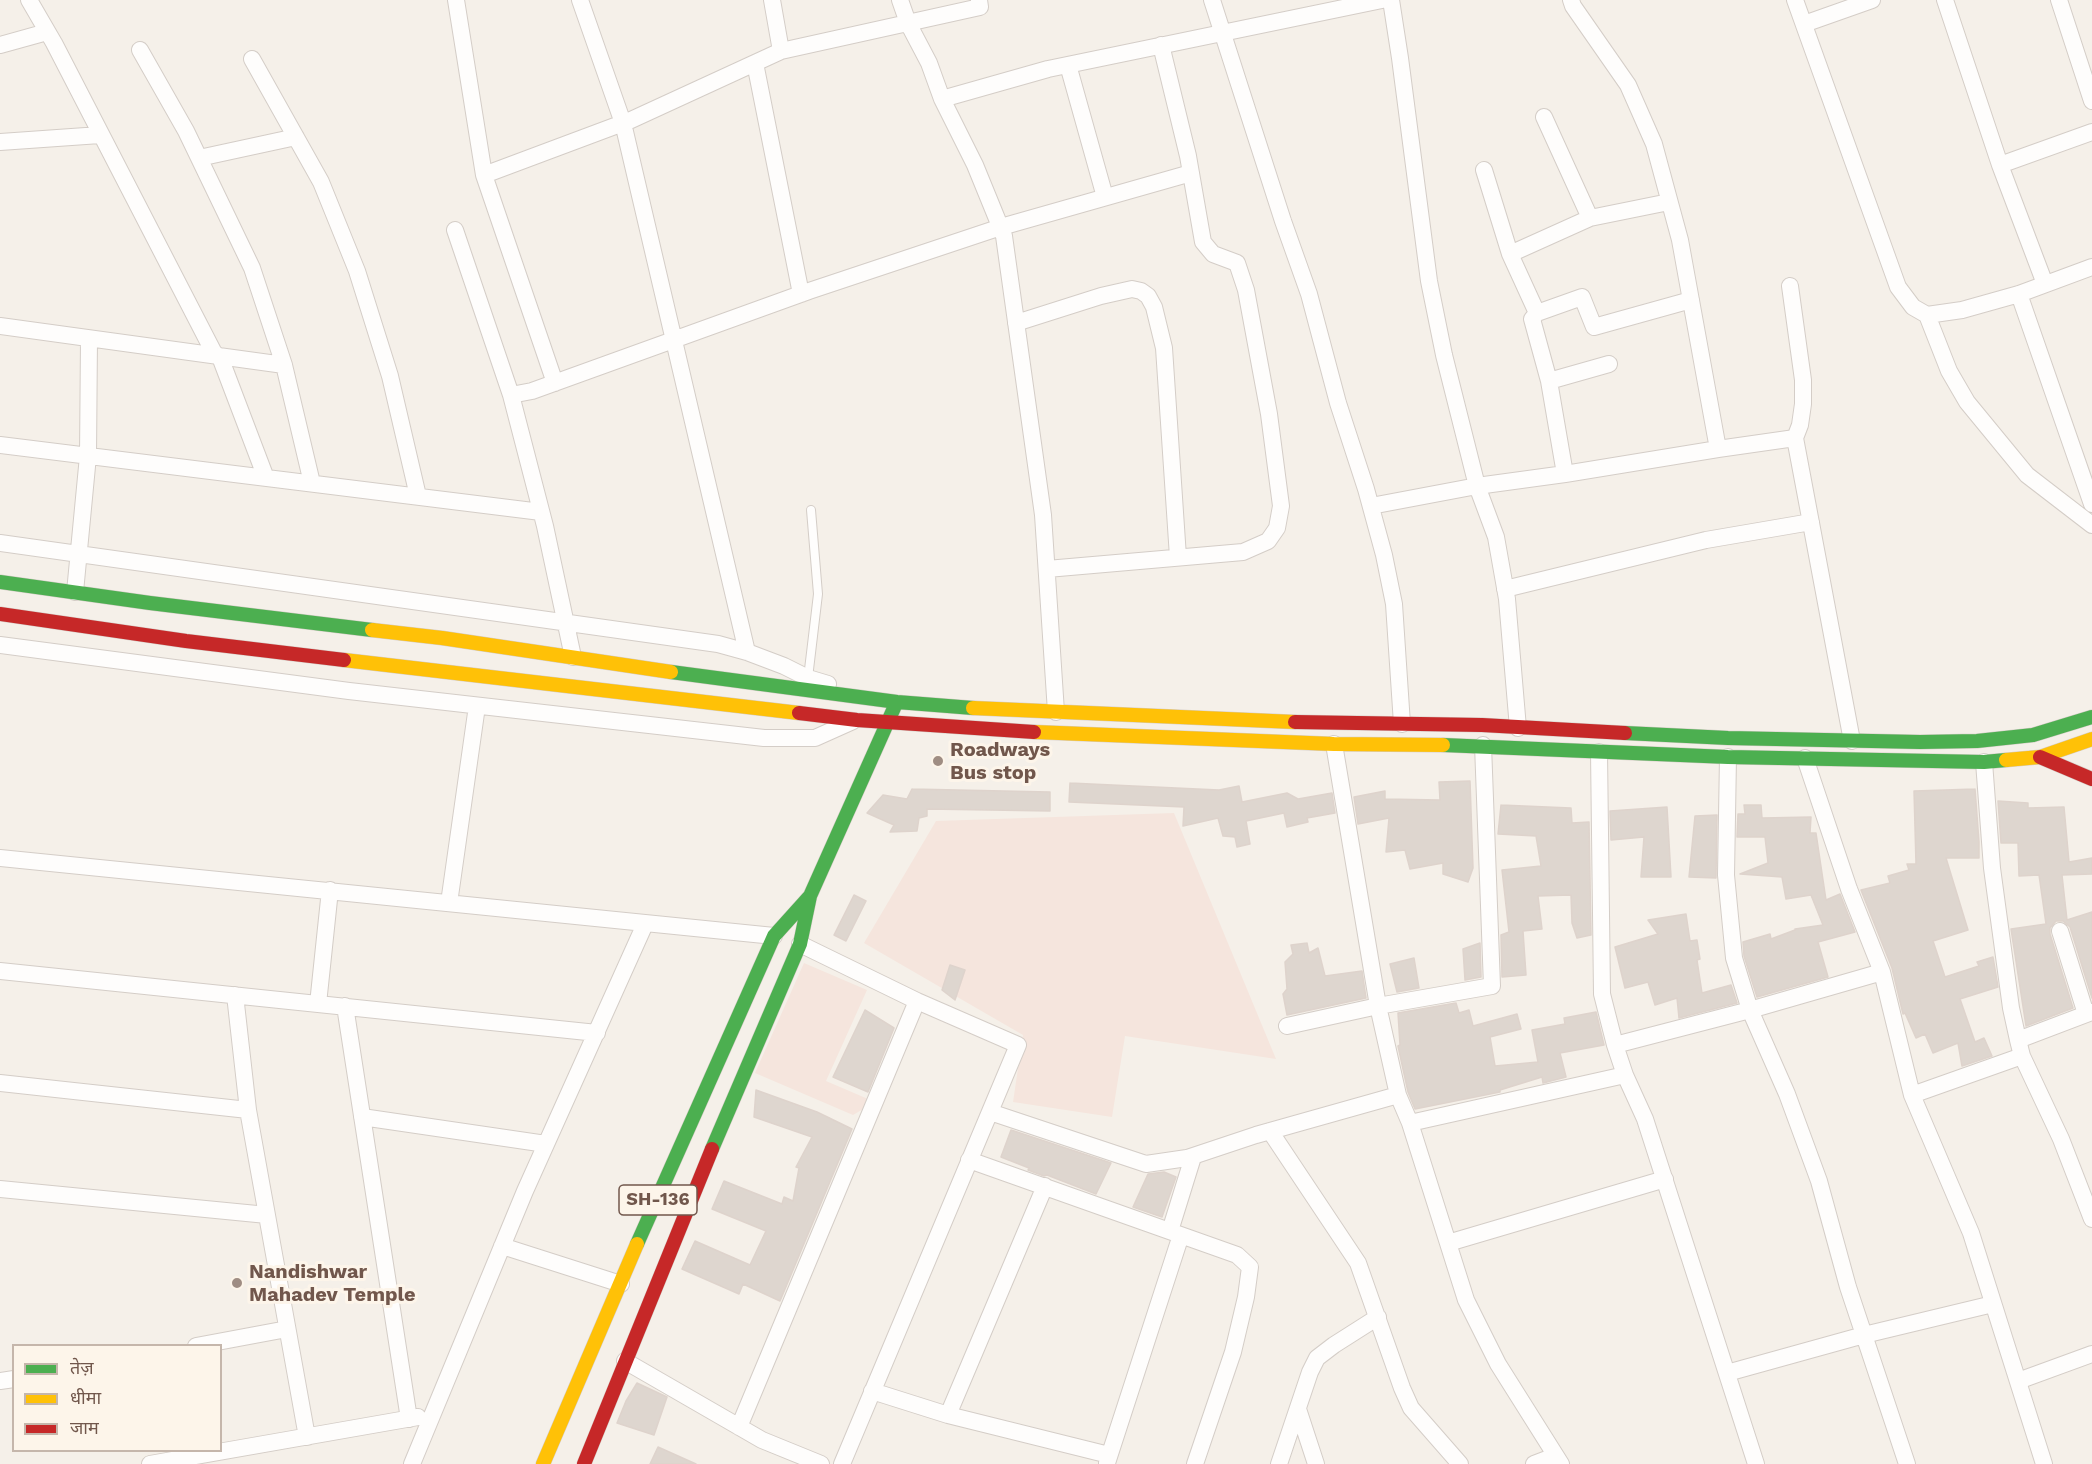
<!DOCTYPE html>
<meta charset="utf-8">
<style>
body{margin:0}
#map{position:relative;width:2092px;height:1464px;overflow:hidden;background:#f5f0e9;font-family:"Work Sans","Noto Sans Devanagari",sans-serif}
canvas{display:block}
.legend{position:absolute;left:12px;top:1344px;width:210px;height:108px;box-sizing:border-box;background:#fdf5ea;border:2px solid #c5b6ab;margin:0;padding:8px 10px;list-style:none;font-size:18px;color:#71574c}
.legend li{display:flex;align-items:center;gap:12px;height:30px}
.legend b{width:30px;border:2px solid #c5b6ab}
</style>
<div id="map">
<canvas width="2092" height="1464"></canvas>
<ul class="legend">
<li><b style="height:8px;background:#4caf50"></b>तेज़</li>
<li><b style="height:8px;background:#ffc107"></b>धीमा</li>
<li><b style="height:8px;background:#c62828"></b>जाम</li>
</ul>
</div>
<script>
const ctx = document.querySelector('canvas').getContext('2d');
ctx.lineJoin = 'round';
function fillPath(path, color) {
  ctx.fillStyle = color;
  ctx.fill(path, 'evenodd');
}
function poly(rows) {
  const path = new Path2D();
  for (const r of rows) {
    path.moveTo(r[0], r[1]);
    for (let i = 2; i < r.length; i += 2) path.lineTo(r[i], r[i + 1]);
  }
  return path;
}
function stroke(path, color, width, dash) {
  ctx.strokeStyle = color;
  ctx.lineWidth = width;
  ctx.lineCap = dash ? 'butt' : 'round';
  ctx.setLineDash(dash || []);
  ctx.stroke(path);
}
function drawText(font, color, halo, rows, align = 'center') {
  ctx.font = font + ' "Work Sans",sans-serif';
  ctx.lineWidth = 6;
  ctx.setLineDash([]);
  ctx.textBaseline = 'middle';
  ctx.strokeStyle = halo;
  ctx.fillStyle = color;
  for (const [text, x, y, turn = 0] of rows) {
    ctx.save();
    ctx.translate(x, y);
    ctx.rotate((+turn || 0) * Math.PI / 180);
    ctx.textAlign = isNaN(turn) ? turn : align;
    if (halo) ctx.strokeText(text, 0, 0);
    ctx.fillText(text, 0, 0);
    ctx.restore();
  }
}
const commercial = poly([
 [1174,813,1276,1059,1125,1036,1112,1117,1013,1102,1023,1035,864,943,936,821],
 [804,963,867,990,826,1081,875,1102,853,1115,755,1073]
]);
const building = poly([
 [1470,781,1473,868,1468,882,1443,874,1443,863,1410,869,1405,850,1386,852,1389,818,1358,824,1354,797,1385,791,1385,799,1440,800,1439,782,1470,781],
 [1070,783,1219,790,1239,786,1242,802,1287,793,1298,799,1332,793,1335,813,1307,818,1308,822,1287,827,1284,813,1246,821,1250,844,1237,847,1235,837,1223,836,1218,818,1183,826,1184,807,1069,802,1070,783],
 [912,789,1050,792,1050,811,927,809,927,816,919,818,917,831,890,832,894,825,867,813,883,795,907,799,912,789],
 [1975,789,1979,842,1979,858,1946,858,1968,930,1933,941,1945,977,1979,966,1977,962,1993,957,1998,987,1960,999,1975,1042,1984,1038,1992,1056,1962,1066,1958,1043,1933,1053,1925,1034,1916,1038,1905,1013,1903,1014,1892,968,1861,890,1890,883,1888,876,1909,870,1907,864,1916,864,1914,791,1975,789],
 [1998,801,2028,803,2028,808,2064,807,2069,862,2092,858,2092,874,2062,875,2067,920,2092,912,2092,998,2070,927,2063,921,2056,921,2050,928,2050,934,2073,1008,2026,1026,2011,929,2046,924,2039,875,2019,876,2018,843,2001,843,1998,801],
 [1501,805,1571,808,1572,823,1589,822,1591,935,1577,938,1572,923,1571,895,1538,896,1542,929,1523,931,1526,975,1502,977,1501,935,1509,932,1502,870,1541,866,1536,836,1498,834,1501,805],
 [1744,805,1761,805,1762,818,1811,817,1810,833,1816,833,1826,900,1840,894,1855,932,1818,942,1828,977,1757,997,1744,956,1743,942,1770,934,1771,939,1795,930,1795,929,1823,925,1811,895,1786,899,1782,877,1740,874,1768,863,1765,837,1737,837,1738,814,1745,814,1744,805],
 [1667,807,1671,877,1641,877,1644,837,1611,840,1610,811,1667,807],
 [1717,815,1716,878,1689,877,1695,816,1717,815],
 [854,895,866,901,846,941,834,935,854,895],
 [1686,914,1690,941,1697,940,1700,959,1697,960,1702,993,1731,985,1737,1003,1679,1018,1677,998,1655,1005,1648,982,1625,988,1615,947,1658,934,1648,920,1686,914],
 [1307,943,1309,953,1318,948,1325,976,1362,971,1366,998,1287,1015,1283,994,1287,989,1285,962,1293,954,1291,945,1307,943],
 [1480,943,1481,977,1465,980,1463,949,1480,943],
 [1414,958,1419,988,1397,992,1390,964,1414,958],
 [950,965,965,970,955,1000,942,990,950,965],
 [1456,1003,1459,1013,1469,1010,1473,1026,1517,1014,1521,1029,1490,1037,1495,1066,1538,1062,1532,1030,1565,1024,1564,1018,1596,1012,1604,1045,1560,1053,1566,1077,1543,1083,1542,1077,1500,1090,1500,1092,1415,1109,1408,1092,1398,1046,1400,1045,1398,1013,1456,1003],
 [865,1010,894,1028,868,1092,833,1077,865,1010],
 [756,1090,817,1112,852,1129,780,1301,743,1284,739,1294,682,1269,695,1241,750,1265,766,1231,712,1209,724,1181,782,1204,784,1197,793,1201,799,1168,796,1167,812,1137,754,1117,756,1090],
 [1011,1130,1111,1163,1096,1194,1047,1175,1044,1176,1028,1170,1029,1168,1001,1157,1011,1130],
 [1164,1172,1176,1177,1162,1217,1133,1207,1148,1174,1164,1172],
 [637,1383,667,1397,654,1435,617,1423,626,1401,637,1383],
 [658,1447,696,1464,650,1464,658,1447]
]);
const lane = poly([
 [808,678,818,594,811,510]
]);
const street = poly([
 [29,0,54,43,214,353,220,357,266,478],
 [456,0,484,175],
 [580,0,623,123,747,652],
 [772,0,781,51],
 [900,0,908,23,929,63,942,99,975,165,1004,236,1043,515,1056,712],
 [1212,0,1283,221,1309,294,1338,403,1366,489,1384,555,1394,604,1402,724],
 [1391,0,1400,58,1429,281,1444,355,1477,486,1496,537,1507,599,1518,728],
 [1571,0,1573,6,1628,85,1654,144,1680,240,1718,449,1795,438,1852,741],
 [1795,0,1898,287,1913,307,1927,315,1962,310,2019,294,2092,267],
 [1945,0,2000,165,2045,284],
 [2059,0,2092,101],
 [1804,24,1872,0],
 [0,45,47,32],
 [140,50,186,131,252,268,284,365,312,483],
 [252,59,321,182,357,271,390,376,418,496],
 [755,63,801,294],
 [1068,65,1105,197],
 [942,99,1048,69,1382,0],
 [1544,117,1590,218],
 [0,142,100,135],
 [199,158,296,137],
 [2000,165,2092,132],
 [1484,170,1510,254,1537,313,1582,297,1594,327,1691,300],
 [455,230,511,395],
 [1510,254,1590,218,1669,202],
 [1790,286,1803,380,1803,404,1800,425,1795,438],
 [2019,294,2092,504],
 [1537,313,1532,319,1549,381,1565,474],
 [1927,315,1949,371,1967,402,2027,475,2092,525],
 [1016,323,1101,296,1132,289,1141,291,1148,296,1154,307,1164,348,1178,557],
 [0,326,284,365],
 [1549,381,1609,364],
 [555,383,484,175,631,120,781,51,980,7,979,0],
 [0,445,541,512],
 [1371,506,1477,486,1565,474,1718,449],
 [0,543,718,644,747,652,784,666,808,678,828,684],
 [1047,569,1243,552,1268,541,1277,528,1281,506,1269,414,1246,290,1237,263,1213,254,1203,242,1188,156,1161,45],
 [1505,589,1706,540,1811,522],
 [75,592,88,456,89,339],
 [0,645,349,691,764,738,815,738,853,721],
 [573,657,545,526,511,395,532,391,809,291,1001,227,1191,173],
 [1334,744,1378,1006,1398,1095,1410,1123,1466,1300,1498,1364,1561,1464],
 [1599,752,1602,994,1615,1045,1625,1075,1645,1119,1756,1464],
 [1728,757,1726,875,1734,958,1750,1010,1787,1094,1819,1181,1848,1287,1907,1464],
 [1805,758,1849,889,1882,972,1912,1095,1971,1233,2044,1464],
 [1984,762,1992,868,2011,1008,2018,1040,2022,1056,2061,1139,2092,1219],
 [0,858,774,936],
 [449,903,477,706],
 [2060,931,2086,1014],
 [800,944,917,1001,1018,1045,842,1464],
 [0,971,597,1033],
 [235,995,248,1110,307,1437],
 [318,1004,330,890],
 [345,1006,409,1419],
 [1287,1026,1378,1006,1492,986,1483,745],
 [2018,1040,2092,1012],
 [1615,1045,1750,1010,1882,972],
 [0,1083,248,1110],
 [1912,1095,2022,1056],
 [990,1112,1146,1164,1187,1158,1256,1135,1398,1095],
 [362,1117,546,1144],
 [1410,1123,1625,1075],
 [1270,1131,1358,1263,1402,1388,1411,1408,1460,1464],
 [969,1160,1237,1255,1250,1267,1246,1297,1233,1352,1195,1464],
 [0,1189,267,1215],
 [1170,1231,1193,1157],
 [1448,1243,1665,1179],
 [502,1246,621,1284],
 [196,1346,287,1329],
 [625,1361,762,1440,821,1464],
 [1727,1373,1864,1335,1993,1304],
 [0,1381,14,1379],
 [2018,1381,2092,1354],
 [872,1391,948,1415,1109,1455],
 [1298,1409,1316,1464],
 [948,1415,1045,1186],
 [739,1427,917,1001],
 [1107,1463,1181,1235],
 [150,1464,418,1417],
 [412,1464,525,1191,645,924],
 [1279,1464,1310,1372,1317,1358,1334,1345,1378,1317],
 [1534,1464,1555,1456]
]);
const fast = poly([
 [0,582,150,603,372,630],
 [671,672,897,702,973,708],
 [1625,733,1728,738,1920,742,1977,741,2033,735,2092,717],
 [1443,745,1728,757,1984,762,2006,760],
 [712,1149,800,944,810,896,894,708],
 [637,1244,774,936,810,896]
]);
const slow = poly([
 [372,630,442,638,671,672],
 [344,660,799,713],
 [973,708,1295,722],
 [1034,732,1334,744,1443,745],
 [2006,760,2040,757,2092,739],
 [543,1464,637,1244]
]);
const jam = poly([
 [0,614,186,641,344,660],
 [799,713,857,720,1034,732],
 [1295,722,1482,725,1625,733],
 [2040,757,2092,779],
 [584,1464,712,1149]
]);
const markers = [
 [938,761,6,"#9f8d83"],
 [237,1283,6,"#9f8d83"]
];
const shields = [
 [658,1200,78]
];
const shieldNames = [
 ["SH-136",658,1200]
];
const poiNames = [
 ["Roadways",950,750],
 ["Bus stop",950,773],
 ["Nandishwar",249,1272],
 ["Mahadev Temple",249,1295]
];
fillPath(commercial, '#f5e5dd');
fillPath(building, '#ded6cf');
stroke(building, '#ded3cc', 1.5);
stroke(lane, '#d4cdc7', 10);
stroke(street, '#d4cdc7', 18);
stroke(fast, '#d4ccc6', 15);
stroke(slow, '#d4ccc6', 15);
stroke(jam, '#d4ccc6', 15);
stroke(lane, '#fefdfc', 8);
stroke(street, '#fefdfc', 16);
stroke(fast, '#4caf50', 14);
stroke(slow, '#ffc107', 14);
stroke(jam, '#c62828', 14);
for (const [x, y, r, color] of markers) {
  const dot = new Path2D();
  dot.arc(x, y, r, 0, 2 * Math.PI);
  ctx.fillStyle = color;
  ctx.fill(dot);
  stroke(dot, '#fdf5ea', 2);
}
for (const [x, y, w] of shields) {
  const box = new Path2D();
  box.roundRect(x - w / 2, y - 15, w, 30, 4.5);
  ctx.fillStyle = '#fdf5ea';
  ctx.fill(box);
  stroke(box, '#71574c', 1.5);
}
drawText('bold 18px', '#71574c', null, shieldNames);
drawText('bold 20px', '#71574c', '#fdf5ea', poiNames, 'left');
</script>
